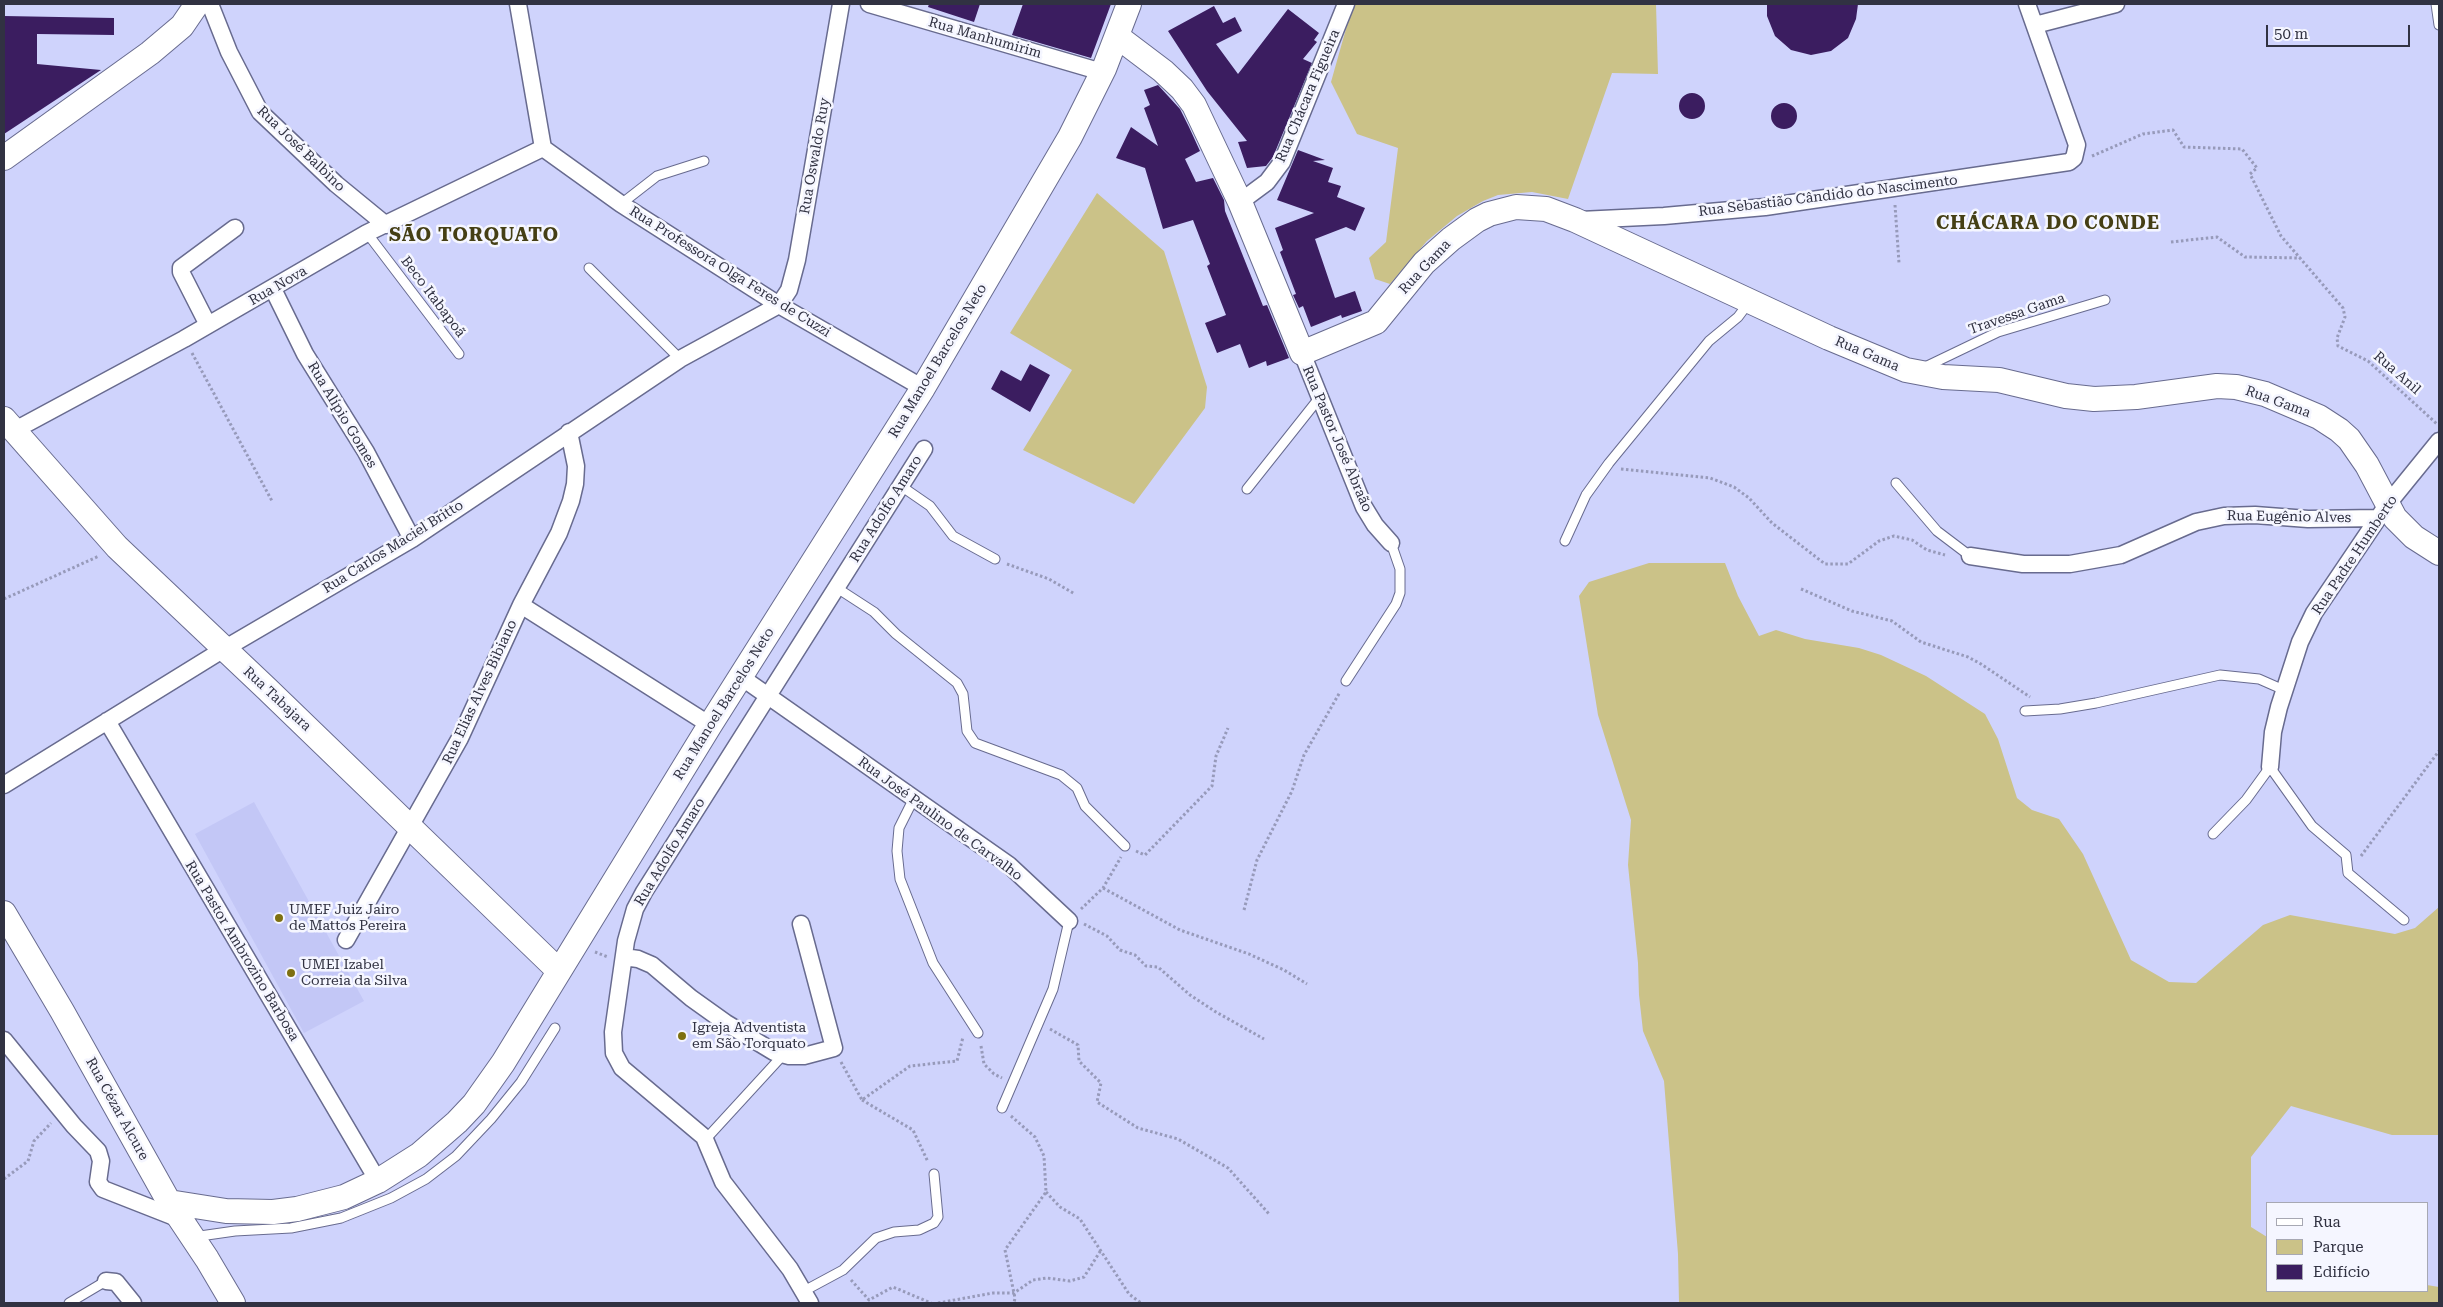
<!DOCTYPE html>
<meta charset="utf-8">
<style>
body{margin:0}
#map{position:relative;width:2443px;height:1307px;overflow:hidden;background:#cfd3fc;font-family:"Roboto Serif",serif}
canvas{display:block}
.frame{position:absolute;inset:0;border:5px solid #313242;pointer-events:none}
.legend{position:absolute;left:2266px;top:1202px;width:162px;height:90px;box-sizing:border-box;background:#f5f6ff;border:1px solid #a7a8b3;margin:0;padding:6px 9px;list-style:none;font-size:15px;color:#313242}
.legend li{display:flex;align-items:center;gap:10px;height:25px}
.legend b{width:25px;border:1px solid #a7a8b3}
.scale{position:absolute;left:2266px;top:25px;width:144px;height:22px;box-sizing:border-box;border:2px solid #313242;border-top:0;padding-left:6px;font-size:15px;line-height:18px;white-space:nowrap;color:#313242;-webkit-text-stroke:4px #f5f6ff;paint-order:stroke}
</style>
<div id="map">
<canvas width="2443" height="1307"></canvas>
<div class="frame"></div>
<ul class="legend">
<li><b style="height:6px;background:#fff"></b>Rua</li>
<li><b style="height:14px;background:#cbc288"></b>Parque</li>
<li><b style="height:14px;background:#3b1d60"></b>Edifício</li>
</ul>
<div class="scale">50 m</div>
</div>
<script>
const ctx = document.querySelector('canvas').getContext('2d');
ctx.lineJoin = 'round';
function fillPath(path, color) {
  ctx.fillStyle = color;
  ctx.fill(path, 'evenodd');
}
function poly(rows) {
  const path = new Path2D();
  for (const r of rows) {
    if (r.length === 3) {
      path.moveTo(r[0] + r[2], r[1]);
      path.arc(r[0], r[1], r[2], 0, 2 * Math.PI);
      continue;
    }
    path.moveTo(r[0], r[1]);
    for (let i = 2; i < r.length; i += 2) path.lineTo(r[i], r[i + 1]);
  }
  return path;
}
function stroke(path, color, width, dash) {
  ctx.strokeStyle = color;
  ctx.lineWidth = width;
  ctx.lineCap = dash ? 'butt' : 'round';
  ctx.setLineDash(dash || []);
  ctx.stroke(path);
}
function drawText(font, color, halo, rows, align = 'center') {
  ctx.font = font + ' "Roboto Serif",serif';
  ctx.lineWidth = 5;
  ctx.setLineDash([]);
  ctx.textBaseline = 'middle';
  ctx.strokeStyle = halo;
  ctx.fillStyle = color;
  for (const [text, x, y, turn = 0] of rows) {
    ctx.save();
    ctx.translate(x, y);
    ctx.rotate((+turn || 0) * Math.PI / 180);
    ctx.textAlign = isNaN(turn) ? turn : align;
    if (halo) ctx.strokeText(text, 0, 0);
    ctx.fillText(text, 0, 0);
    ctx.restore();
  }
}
const built = poly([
 [254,802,364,1001,304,1033,195,834]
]);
const green = poly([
 [1353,4,1656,4,1658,74,1612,73,1568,199,1532,192,1498,195,1483,201,1457,216,1427,241,1390,284,1375,279,1369,258,1386,242,1398,148,1357,134,1331,82],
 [1097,193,1164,251,1207,387,1205,408,1134,504,1023,450,1072,370,1010,333],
 [1649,563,1725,563,1738,596,1759,636,1776,630,1805,639,1859,648,1881,655,1926,676,1985,714,1998,739,2017,798,2032,810,2059,819,2083,854,2131,960,2169,982,2196,983,2263,925,2290,915,2395,934,2415,928,2439,907,2439,1135,2392,1135,2291,1106,2251,1157,2251,1227,2267,1237,2267,1291,2427,1291,2427,1285,2439,1287,2439,1303,1679,1303,1678,1254,1664,1081,1643,1031,1639,995,1638,963,1628,865,1631,820,1598,715,1579,596,1589,582]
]);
const building = poly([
 [929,4,980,4,974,22,928,7],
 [1023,4,1111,4,1091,58,1012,35],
 [1767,4,1858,4,1856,19,1848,38,1831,51,1811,55,1791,50,1775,36,1767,16],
 [1214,6,1223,23,1235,17,1242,31,1216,44,1238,74,1288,9,1319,33,1314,40,1317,42,1303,59,1312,63,1273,157,1266,166,1247,168,1238,142,1247,141,1207,91,1168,31],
 [4,16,114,18,114,35,37,34,37,64,101,70,4,134],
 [1158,85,1180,109,1189,127,1200,151,1185,159,1196,182,1213,178,1224,200,1225,211,1263,306,1267,305,1289,358,1267,366,1266,361,1249,368,1240,344,1217,353,1205,323,1226,315,1207,266,1210,264,1193,220,1163,229,1145,168,1116,158,1131,127,1158,146,1144,108,1150,105,1144,90],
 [1692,106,13],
 [1784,116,13],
 [1298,150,1325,160,1313,161,1333,168,1328,182,1341,186,1337,197,1365,208,1355,231,1346,227,1315,239,1335,298,1355,291,1362,311,1342,318,1341,315,1311,327,1303,306,1299,308,1293,295,1296,294,1280,252,1283,250,1275,228,1314,213,1277,200],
 [1030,364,1050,375,1030,412,991,389,1001,370,1021,381]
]);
const path = poly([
 [2092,156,2143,134,2173,130,2184,147,2242,149,2257,168,2250,174,2281,236,2343,308,2345,317,2337,338,2338,346,2368,361,2437,424],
 [1895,205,1899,263],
 [2171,242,2217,237,2245,257,2300,258],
 [192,353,272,501],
 [1621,469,1710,478,1734,487,1749,498,1772,523,1825,564,1848,564,1879,541,1894,536,1912,540,1927,550,1945,555],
 [1007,564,1049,579,1075,594],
 [1801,589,1852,611,1892,621,1921,642,1968,657,1981,664,2030,697],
 [4,599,99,556],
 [1136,851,1145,855,1212,786,1216,756,1228,728],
 [2361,856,2439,751],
 [1103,888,1180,930,1249,954,1284,970,1307,984],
 [1081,909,1103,888,1121,857],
 [1244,910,1257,860,1292,791,1304,755,1340,692],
 [1084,924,1107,936,1120,950,1135,955,1146,966,1158,967,1190,995,1216,1012,1264,1039],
 [595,952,608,957],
 [1050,1029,1078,1045,1079,1061,1101,1083,1097,1102,1138,1128,1178,1139,1228,1168,1270,1215],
 [981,1046,984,1064,994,1074,1002,1078],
 [841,1062,862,1100,910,1066,957,1061,963,1037],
 [862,1100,913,1130,928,1162],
 [1011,1116,1035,1137,1044,1156,1046,1192,1005,1250,1015,1298,1014,1303],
 [4,1179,28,1161,34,1141,51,1123],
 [1046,1192,1060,1207,1080,1219,1129,1294,1141,1303],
 [851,1280,869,1300,893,1287,931,1303],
 [938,1303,993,1293,1014,1293,1033,1280,1047,1278,1070,1281,1084,1277,1101,1250]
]);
const lane = poly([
 [2436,4,2439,25],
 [621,204,657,176,704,161],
 [367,233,459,354],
 [589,268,680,359],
 [1923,368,1998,332,2105,300],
 [1896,483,1937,531,1970,556],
 [901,486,930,506,953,536,995,559],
 [1247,489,1320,397],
 [1565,541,1586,495,1609,463,1709,341,1738,317,1750,301],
 [837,588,874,612,896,634,957,683,963,694,967,731,975,743,1061,775,1077,788,1085,806,1125,846],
 [1346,681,1396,604,1400,593,1400,569,1391,543],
 [2025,711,2060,709,2096,703,2220,675,2259,679,2284,690],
 [914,798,899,828,897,851,900,879,933,963,978,1033],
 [2213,834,2246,800,2270,767,2312,826,2346,855,2348,873,2404,920],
 [1002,1108,1053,989,1069,921],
 [705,1140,783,1055],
 [193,1237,235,1231,291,1228,341,1218,391,1198,426,1179,456,1156,491,1119,521,1082,555,1028],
 [804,1291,843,1270,876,1238,894,1232,919,1230,934,1223,938,1217,934,1174],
 [69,1303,106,1281]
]);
const street = poly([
 [210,4,229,52,260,112,336,184,386,225],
 [518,4,543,148],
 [869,4,1102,72],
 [2035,25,2116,4],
 [543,148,621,204,779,305,923,388],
 [1240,202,1267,182,1282,162,1346,4],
 [1580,220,1664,216,1765,207,2069,162,2074,158,2077,145,2027,4],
 [273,289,305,354,366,452,412,539],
 [208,325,181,272,181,268,235,228],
 [1302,353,1364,507,1375,525,1391,543],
 [15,430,184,339,367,233,543,148],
 [1970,556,2023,564,2070,564,2121,555,2196,522,2224,516,2255,515,2308,519,2378,518],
 [521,605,710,725],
 [741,677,1009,865,1069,921],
 [107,721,378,1181],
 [2270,767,2273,732,2279,707,2300,642,2314,613,2387,505,2439,441],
 [4,785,224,649,412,539,680,359,779,305,789,290,797,260,841,4],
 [346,940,460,738,521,605,559,533,571,501,575,484,576,466,569,432],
 [624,957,638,959,652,965,691,998,726,1023,774,1052,789,1056,804,1056,834,1048,801,924],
 [4,1040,74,1126,98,1151,101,1161,98,1182,103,1189,182,1220],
 [106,1281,116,1282,133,1303],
 [810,1303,790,1269,723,1182,704,1137,622,1068,614,1053,613,1032,626,941,635,909,644,892,924,449]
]);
const secondary = poly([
 [1118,37,1163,71,1182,89,1194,105,1240,202,1302,353,1376,322,1424,263,1451,239,1477,220,1489,214,1516,207,1546,209,1575,220,1829,338,1906,370,1943,377,1999,380,2066,396,2094,399,2136,397,2217,386,2236,387,2265,394,2319,417,2339,430,2349,439,2367,465,2395,518,2414,537,2439,553],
 [4,158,150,53,182,26,197,4],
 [4,419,117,547,267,689,559,971],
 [4,913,62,1011,169,1202,207,1259,233,1303],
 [169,1202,226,1211,273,1212,297,1209,344,1197,378,1181,419,1155,457,1122,474,1104,503,1063,710,725,923,388,1070,137,1104,69,1129,4]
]);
const markers = [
 [279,918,5,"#7e7010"],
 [291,973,5,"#7e7010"],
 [682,1036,5,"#7e7010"]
];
const streetNames = [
 ["Rua Manhumirim",985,38,16],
 ["Rua Chácara Figueira",1308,96,-67],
 ["Rua José Balbino",301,149,44],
 ["Rua Oswaldo Ruy",815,156,-80],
 ["Rua Sebastião Cândido do Nascimento",1828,196,-7],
 ["Rua Gama",1425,267,-47],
 ["Rua Professora Olga Feres de Cuzzi",730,272,32],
 ["Rua Nova",278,286,-30],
 ["Beco Itabapoã",433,297,53],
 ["Travessa Gama",2017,314,-19],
 ["Rua Gama",1867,354,23],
 ["Rua Manoel Barcelos Neto",938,361,-59],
 ["Rua Anil",2397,373,41],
 ["Rua Gama",2278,402,20],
 ["Rua Alípio Gomes",342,415,59],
 ["Rua Pastor José Abraão",1337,439,67],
 ["Rua Adolfo Amaro",886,509,-58],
 ["Rua Eugênio Alves",2289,517,1],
 ["Rua Carlos Maciel Britto",393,547,-32],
 ["Rua Padre Humberto",2355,555,-56],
 ["Rua Elias Alves Bibiano",480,692,-65],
 ["Rua Tabajara",277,699,43],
 ["Rua Manoel Barcelos Neto",724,704,-58],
 ["Rua José Paulino de Carvalho",940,819,36],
 ["Rua Adolfo Amaro",670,852,-59],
 ["Rua Pastor Ambrozino Barbosa",242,951,59],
 ["Rua Cézar Alcure",117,1109,61]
];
const poiNames = [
 ["UMEF Juiz Jairo",289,910],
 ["de Mattos Pereira",289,926],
 ["UMEI Izabel",301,965],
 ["Correia da Silva",301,981],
 ["Igreja Adventista",692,1028],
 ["em São Torquato",692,1044]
];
const districtNames = [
 ["CHÁCARA DO CONDE",2048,223],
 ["SÃO TORQUATO",474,235]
];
fillPath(built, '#c3c7f6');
fillPath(green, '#cbc288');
fillPath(building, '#3b1d60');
stroke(lane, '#686b8f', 11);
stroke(street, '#686b8f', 19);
stroke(secondary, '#686b8f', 26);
stroke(path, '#979aba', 3, [2.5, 2.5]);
stroke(lane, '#fff', 9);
stroke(street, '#fff', 16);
stroke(secondary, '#fff', 24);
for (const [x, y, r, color] of markers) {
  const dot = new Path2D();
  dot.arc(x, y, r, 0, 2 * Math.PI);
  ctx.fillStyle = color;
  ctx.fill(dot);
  stroke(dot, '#f5f6ff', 2);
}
drawText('14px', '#313242', '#f5f6ff', streetNames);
drawText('14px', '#313242', '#f5f6ff', poiNames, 'left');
ctx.letterSpacing = '1px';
drawText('bold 19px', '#453f15', '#f5f6ff', districtNames);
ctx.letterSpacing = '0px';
</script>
